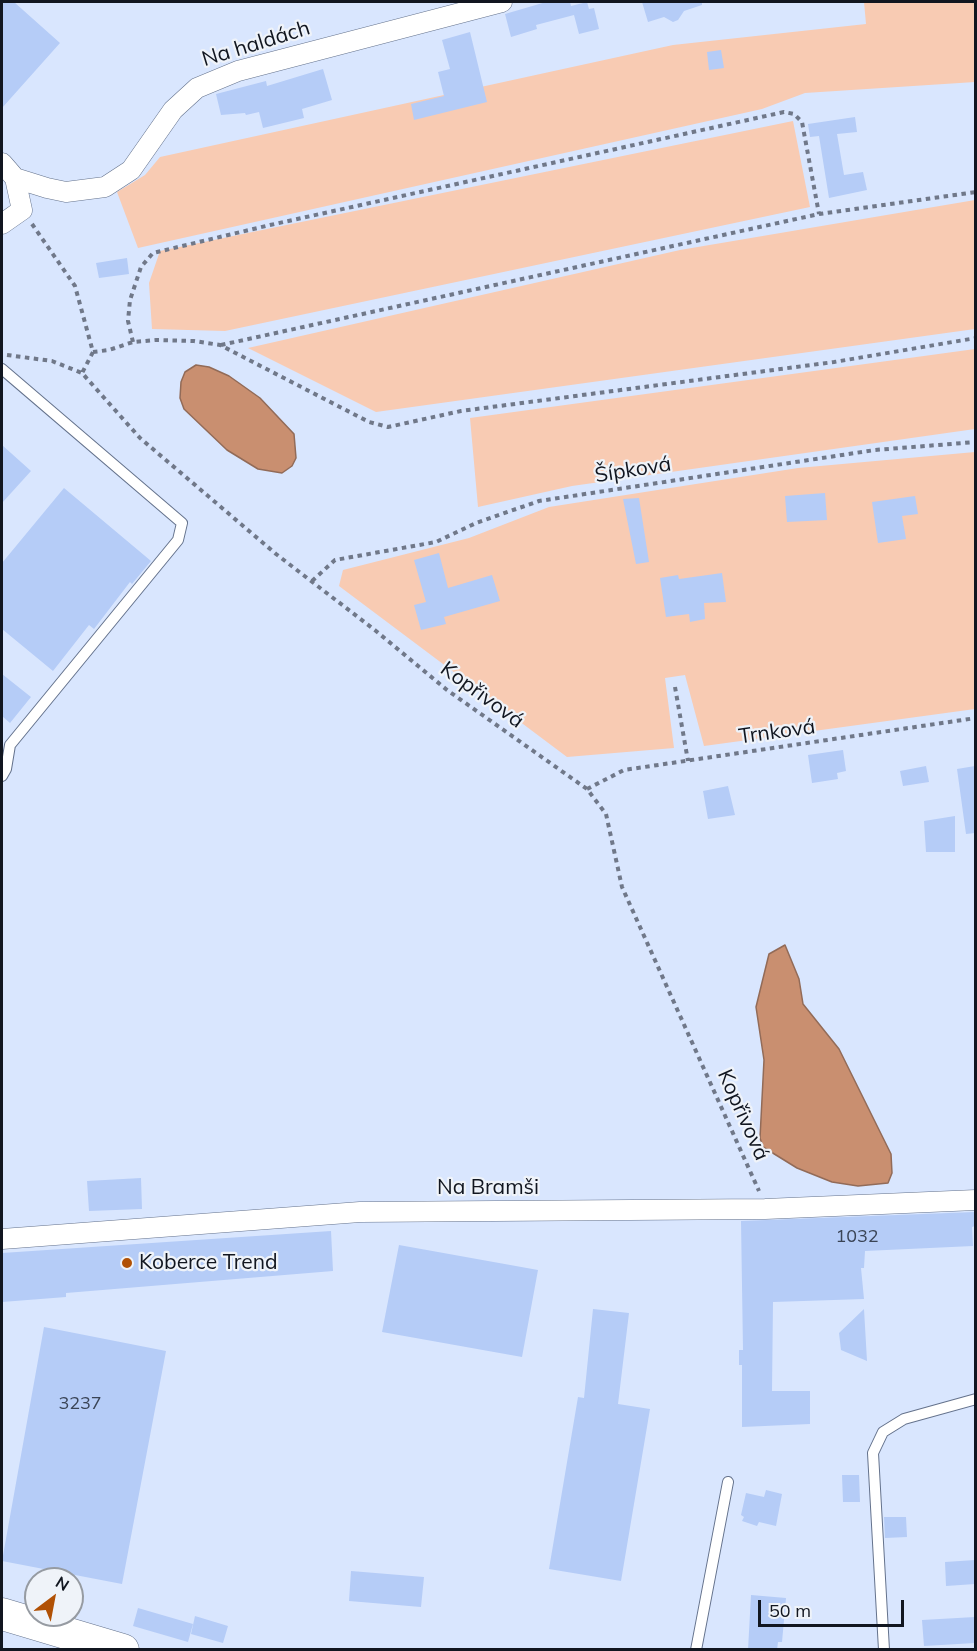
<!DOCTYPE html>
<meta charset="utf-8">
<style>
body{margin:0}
#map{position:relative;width:977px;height:1651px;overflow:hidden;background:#d9e6fe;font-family:Mulish,sans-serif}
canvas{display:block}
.frame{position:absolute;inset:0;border:3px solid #111620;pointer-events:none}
.north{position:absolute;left:24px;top:1567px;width:60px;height:60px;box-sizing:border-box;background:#eff3f9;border:2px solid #969ba2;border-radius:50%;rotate:32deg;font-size:16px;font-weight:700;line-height:24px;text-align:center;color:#111620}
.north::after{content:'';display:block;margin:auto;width:21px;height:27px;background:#b15105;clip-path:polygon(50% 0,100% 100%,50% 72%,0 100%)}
.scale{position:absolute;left:758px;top:1600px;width:146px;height:27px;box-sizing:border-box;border:3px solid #111620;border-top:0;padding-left:8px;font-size:18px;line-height:21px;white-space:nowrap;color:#111620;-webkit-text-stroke:4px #eff3f9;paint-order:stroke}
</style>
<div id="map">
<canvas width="977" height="1651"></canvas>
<div class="frame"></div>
<div class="north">N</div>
<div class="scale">50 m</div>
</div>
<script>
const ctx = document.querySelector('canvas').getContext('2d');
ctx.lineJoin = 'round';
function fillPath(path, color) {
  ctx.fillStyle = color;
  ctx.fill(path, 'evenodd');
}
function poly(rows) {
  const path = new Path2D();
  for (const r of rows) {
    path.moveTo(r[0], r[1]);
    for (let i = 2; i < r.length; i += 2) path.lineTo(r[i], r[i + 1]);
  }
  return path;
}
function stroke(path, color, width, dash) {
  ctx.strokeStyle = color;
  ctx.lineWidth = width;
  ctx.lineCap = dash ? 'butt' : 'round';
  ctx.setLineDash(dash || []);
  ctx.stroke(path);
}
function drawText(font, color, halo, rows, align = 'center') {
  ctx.font = font + ' Mulish,sans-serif';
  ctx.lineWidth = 4.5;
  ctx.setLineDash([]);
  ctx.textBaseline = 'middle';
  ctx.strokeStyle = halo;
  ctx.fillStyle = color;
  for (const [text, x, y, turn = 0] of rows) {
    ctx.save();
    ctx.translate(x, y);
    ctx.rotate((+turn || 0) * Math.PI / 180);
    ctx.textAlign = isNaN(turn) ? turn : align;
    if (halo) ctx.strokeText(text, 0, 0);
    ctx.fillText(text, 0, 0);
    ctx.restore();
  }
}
const green = poly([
 [864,2,975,2,975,82,805,93,762,109,138,248,117,192,145,175,160,157,673,45,866,24],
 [793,121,810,207,225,331,152,329,149,283,160,251],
 [975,200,975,329,376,412,248,348,680,250],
 [975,349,975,429,572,486,478,507,470,418],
 [975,452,975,709,704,746,685,675,665,678,674,748,567,757,339,586,343,570,469,538,549,507,798,468]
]);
const water = poly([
 [196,365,209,367,229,376,260,398,294,434,296,458,292,466,282,473,258,469,227,450,184,409,180,398,181,382,185,372,196,365],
 [785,945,799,979,803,1004,839,1049,891,1154,892,1173,888,1183,858,1186,832,1182,797,1168,763,1147,760,1138,764,1060,756,1007,769,954,785,945]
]);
const building = poly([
 [2,2,14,2,60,43,2,108],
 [546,2,570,2,571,6,587,2,589,9,594,8,599,29,579,34,574,15,536,25,537,29,511,37,505,14],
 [642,2,702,2,702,5,684,11,678,20,673,22,664,17,648,22],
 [470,32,487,102,414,120,411,104,444,96,438,72,450,69,442,40],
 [721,50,724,68,709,70,707,52],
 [323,69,332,100,302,109,304,118,263,128,259,112,246,115,245,113,221,115,216,94,266,81,267,86],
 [855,117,857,132,837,134,844,175,863,172,867,190,829,198,819,136,810,137,808,124],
 [127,258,129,274,99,278,96,263],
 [2,445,31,471,2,503],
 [64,488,151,561,132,584,130,582,94,629,89,625,53,671,2,629,2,563],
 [825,493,827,520,787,522,785,496],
 [915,496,918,514,902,516,906,539,878,543,872,502],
 [639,498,649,562,636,564,623,499],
 [439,553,448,588,492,575,500,601,444,617,446,624,421,630,414,605,426,602,414,560],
 [722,573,726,602,704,603,705,619,690,622,689,614,666,617,660,578,678,575,679,579],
 [2,674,31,697,10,723,2,716],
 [843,750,846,771,837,773,838,779,812,783,808,755],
 [926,766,929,782,903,786,900,771],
 [975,766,975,833,966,834,957,769],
 [728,786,735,815,708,819,703,791],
 [955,816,955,852,926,852,924,821],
 [141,1178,142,1209,89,1211,87,1181],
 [975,1212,975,1226,972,1227,973,1246,865,1251,864,1268,861,1268,864,1299,773,1302,772,1391,810,1391,810,1424,742,1427,742,1365,739,1365,739,1350,743,1350,741,1221],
 [331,1231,333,1271,66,1293,66,1297,2,1302,2,1253],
 [399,1245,538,1270,522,1357,382,1332],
 [593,1309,629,1313,618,1404,650,1409,621,1581,549,1569,578,1397,584,1398],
 [864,1309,867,1361,841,1350,839,1333],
 [44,1327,166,1351,122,1584,2,1561],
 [842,1475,859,1475,860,1502,843,1502],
 [766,1490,782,1494,776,1526,759,1522,757,1526,742,1521,744,1517,741,1515,746,1493,764,1497],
 [884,1517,906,1517,907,1537,885,1538],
 [975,1560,975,1584,946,1586,945,1562],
 [351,1571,424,1577,421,1607,349,1601],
 [751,1595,786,1598,782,1642,778,1642,777,1650,748,1650],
 [138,1608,193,1624,188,1642,133,1626],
 [195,1616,228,1626,223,1643,191,1634],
 [975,1617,975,1643,924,1646,922,1620]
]);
const path = poly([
 [32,224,75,286,93,352,82,373],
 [133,342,128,321,130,300,141,267,153,253,270,225,784,112,794,114,802,122,819,214],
 [221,345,819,214,976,192],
 [93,352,109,350,133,342,156,340,194,341,220,345,369,422,388,427,461,411,834,362,976,338],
 [7,355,52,361,82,373,140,438,276,554,376,631,447,690,587,789,606,814,622,887,759,1191],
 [312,581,335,560,436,542,476,523,539,501,875,450,976,442],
 [675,687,688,761],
 [587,789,624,770,976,718]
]);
const service = poly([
 [2,369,182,523,178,540,10,745,6,769,2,776],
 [696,1650,728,1482],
 [884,1650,873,1453,883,1432,904,1419,976,1399]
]);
const minor = poly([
 [2,163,15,178,47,188,66,192,105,187,131,170,173,110,197,88,238,71,502,2],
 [2,224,22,210,15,178],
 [2,1239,360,1212,765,1209,976,1200]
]);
const primary = poly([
 [2,1614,123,1650]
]);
const markers = [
 [127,1263,6,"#b15105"]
];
const numberNames = [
 ["1032",857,1237],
 ["3237",80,1404]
];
const streetNames = [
 ["Na haldách",256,44,-17],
 ["Šípková",633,470,-9],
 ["Kopřivová",482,695,36],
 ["Trnková",777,732,-8],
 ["Kopřivová",743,1115,66],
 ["Na Bramši",488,1188]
];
const poiNames = [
 ["Koberce Trend",139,1263]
];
fillPath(green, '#f8cbb3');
fillPath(water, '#c98f70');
stroke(water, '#926b58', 1.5);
fillPath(building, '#b5ccf7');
stroke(service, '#64728c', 12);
stroke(minor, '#64728c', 21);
stroke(primary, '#64728c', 33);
stroke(path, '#707889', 4, [4.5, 4.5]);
stroke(service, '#fff', 10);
stroke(minor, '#fff', 20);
stroke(primary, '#fff', 32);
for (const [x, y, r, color] of markers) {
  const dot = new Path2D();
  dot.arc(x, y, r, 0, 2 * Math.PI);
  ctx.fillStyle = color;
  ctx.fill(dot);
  stroke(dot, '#eff3f9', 2);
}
drawText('18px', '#3a4456', null, numberNames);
drawText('21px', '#111620', '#eff3f9', streetNames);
drawText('21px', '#111620', '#eff3f9', poiNames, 'left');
</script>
